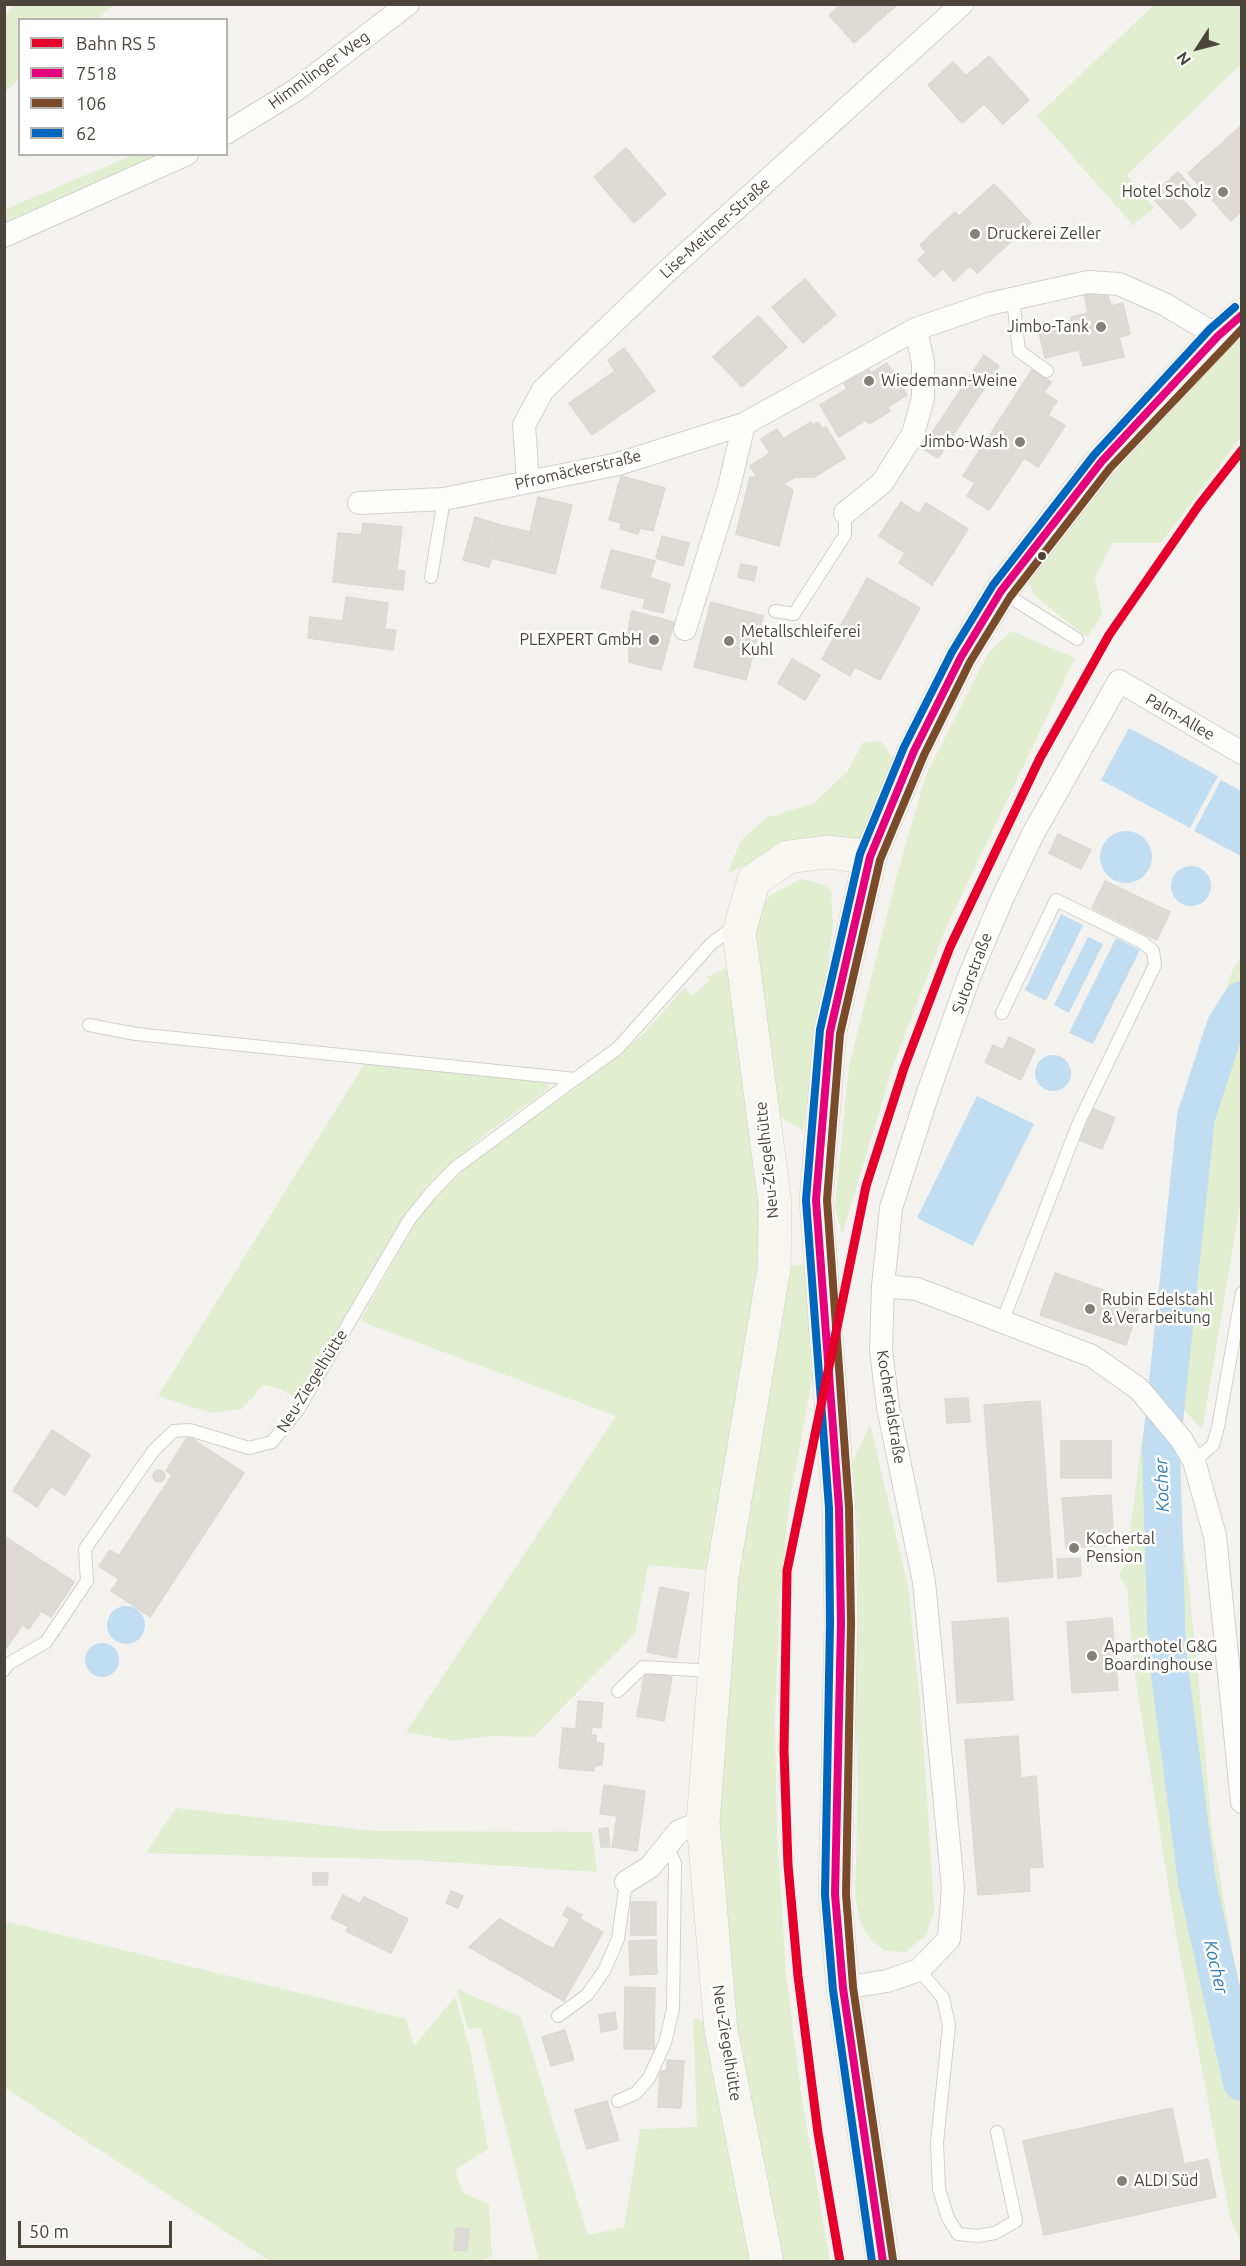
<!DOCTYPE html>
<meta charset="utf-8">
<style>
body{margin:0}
#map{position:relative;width:1246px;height:2266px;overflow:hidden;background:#f4f2ee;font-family:Ubuntu,sans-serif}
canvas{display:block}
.frame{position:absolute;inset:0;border:6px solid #4b4439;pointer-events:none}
.legend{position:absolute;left:18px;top:18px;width:210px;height:138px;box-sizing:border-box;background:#fff;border:2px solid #b7b4b0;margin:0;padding:8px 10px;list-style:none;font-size:18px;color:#4b4439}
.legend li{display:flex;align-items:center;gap:12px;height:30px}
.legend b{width:30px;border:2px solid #b7b4b0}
.north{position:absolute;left:1168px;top:18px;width:60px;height:60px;-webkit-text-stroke:4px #fff;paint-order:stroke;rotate:234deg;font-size:16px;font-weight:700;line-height:24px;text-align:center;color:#4b4439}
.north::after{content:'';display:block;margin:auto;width:21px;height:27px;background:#4b4439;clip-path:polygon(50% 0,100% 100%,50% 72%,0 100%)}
.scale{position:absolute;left:18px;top:2221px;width:154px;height:27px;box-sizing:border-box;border:3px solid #4b4439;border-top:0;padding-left:8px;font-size:18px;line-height:21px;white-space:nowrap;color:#4b4439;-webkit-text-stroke:4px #fff;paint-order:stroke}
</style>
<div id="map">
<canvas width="1246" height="2266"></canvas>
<div class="frame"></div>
<ul class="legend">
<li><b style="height:8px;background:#e4002b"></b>Bahn RS 5</li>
<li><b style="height:8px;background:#e5007d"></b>7518</li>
<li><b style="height:8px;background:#7a4b2a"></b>106</li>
<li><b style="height:8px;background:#0065bd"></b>62</li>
</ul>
<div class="north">N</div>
<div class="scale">50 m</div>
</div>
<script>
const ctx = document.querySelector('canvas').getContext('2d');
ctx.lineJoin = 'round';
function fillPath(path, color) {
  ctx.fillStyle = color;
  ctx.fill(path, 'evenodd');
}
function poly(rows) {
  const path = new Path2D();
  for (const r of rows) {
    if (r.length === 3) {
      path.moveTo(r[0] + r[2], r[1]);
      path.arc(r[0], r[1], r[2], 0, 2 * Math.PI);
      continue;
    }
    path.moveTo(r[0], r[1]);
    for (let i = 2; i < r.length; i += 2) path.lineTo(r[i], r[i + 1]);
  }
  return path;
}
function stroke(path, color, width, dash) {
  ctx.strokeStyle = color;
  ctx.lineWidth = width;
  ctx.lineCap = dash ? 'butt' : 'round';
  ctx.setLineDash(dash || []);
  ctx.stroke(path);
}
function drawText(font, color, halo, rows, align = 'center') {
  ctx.font = font + ' Ubuntu,sans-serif';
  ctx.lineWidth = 5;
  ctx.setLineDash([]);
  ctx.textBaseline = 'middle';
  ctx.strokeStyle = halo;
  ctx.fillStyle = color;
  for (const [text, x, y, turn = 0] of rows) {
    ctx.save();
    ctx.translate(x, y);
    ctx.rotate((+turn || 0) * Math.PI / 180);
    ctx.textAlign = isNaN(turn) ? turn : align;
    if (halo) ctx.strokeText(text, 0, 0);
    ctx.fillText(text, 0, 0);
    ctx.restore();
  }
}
const green = poly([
 [14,5,14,4,113,5,98,19,20,20,19,79,5,92,5,16],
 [1154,5,1241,5,1241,64,1127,175,1154,208,1133,225,1037,116],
 [133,155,176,155,5,227,4,210],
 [1241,337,1241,437,1161,543,1112,543,1095,578,1102,615,1087,637,1035,596,1027,580,1171,402],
 [1011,631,1075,658,945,930,893,1066,842,1235,835,1207,849,1066,899,868,926,775,988,653],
 [881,741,894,760,857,846,783,848,728,873,740,842,766,818,814,803,848,771,863,742],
 [801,879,825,885,831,891,833,925,803,1130,776,1115,750,925,769,896],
 [1241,958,1241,1200,1202,1430,1156,1377,1186,1102,1233,969],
 [727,967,761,1201,759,1266,716,1571,648,1565,635,1633,534,1737,491,1736,453,1741,406,1732,616,1416,360,1321,418,1218,447,1184,496,1144,602,1069,644,1033,685,987,692,996,710,980,707,977],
 [367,1060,549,1081,548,1089,483,1136,427,1186,392,1236,364,1287,297,1398,278,1388,263,1385,242,1409,211,1413,158,1396],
 [811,1265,818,1348,790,1498,780,1596,775,1719,777,1830,786,1974,801,2094,830,2261,539,2261,481,2028,468,2029,457,1989,521,2017,588,2235,624,2227,640,2129,697,2127,693,2017,721,2030,729,2027,711,1820,731,1577,781,1266],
 [870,1423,908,1586,920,1703,931,1855,934,1912,926,1935,906,1952,886,1951,873,1942,861,1924,855,1897,858,1785,855,1712,859,1553,853,1463],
 [1143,1431,1154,1442,1178,1491,1197,1663,1212,1831,1241,2001,1241,2244,1230,2217,1176,1934,1135,1674,1127,1589,1119,1575,1126,1563],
 [176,1808,375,1831,592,1832,597,1872,416,1860,146,1853],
 [4,1921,406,2019,414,2046,455,1997,471,2053,488,2149,455,2170,463,2193,489,2204,492,2256,477,2262,270,2261,5,2088]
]);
const water = poly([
 [1129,728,1218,776,1190,828,1101,780],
 [1221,780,1241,791,1241,856,1194,831],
 [1126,857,26],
 [1191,886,20],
 [1061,914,1083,925,1046,1001,1025,990],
 [1088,937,1103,944,1069,1013,1054,1005],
 [1116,938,1140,950,1093,1044,1069,1033],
 [1053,1073,18],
 [977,1096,1034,1124,973,1246,917,1218],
 [126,1625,19],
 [102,1660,17]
]);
const river = poly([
 [1242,1000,1226,1025,1196,1117,1161,1449,1167,1651,1197,1882,1242,2082]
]);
const building = poly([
 [841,4,898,4,854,43,829,15,841,4],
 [989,56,1029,100,1003,124,984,104,962,123,928,85,953,62,966,76,989,56],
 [1242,125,1242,211,1231,221,1188,173,1242,125],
 [626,148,666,194,634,223,594,177,626,148],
 [1178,172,1193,189,1182,199,1196,215,1181,229,1151,196,1178,172],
 [994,184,1031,223,977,273,970,266,954,281,943,269,934,277,918,260,926,252,920,245,955,212,959,216,994,184],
 [805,279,836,315,803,343,772,307,805,279],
 [1106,288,1111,306,1123,303,1130,334,1119,337,1124,357,1083,366,1071,317,1088,313,1084,293,1106,288],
 [758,316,787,347,742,387,713,357,758,316],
 [1072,320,1079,350,1045,358,1038,328,1072,320],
 [624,348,632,359,615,371,608,360,624,348],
 [984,355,999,366,938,458,922,448,984,355],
 [632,359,655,391,592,435,569,403,632,359],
 [887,363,907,395,888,407,890,411,869,424,866,420,839,437,820,405,847,389,844,384,869,369,871,373,887,363],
 [1032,370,1051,382,1044,392,1057,401,1048,415,1065,426,1038,467,1024,458,989,510,967,496,975,483,963,476,1032,370],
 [811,422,813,425,818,422,822,429,826,427,845,458,814,477,800,455,795,458,783,439,811,422],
 [777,429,787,445,779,450,795,477,767,494,750,466,770,453,761,439,777,429],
 [787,445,795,458,800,455,814,477,795,477,779,450,787,445],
 [621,476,665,488,653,531,640,528,638,534,620,529,621,523,609,520,621,476],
 [750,477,758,478,767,494,783,484,793,490,779,546,736,534,750,477],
 [538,497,572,505,555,574,491,558,500,525,530,532,538,497],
 [901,502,919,514,926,503,968,529,932,585,899,563,905,553,879,536,901,502],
 [475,517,500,525,489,567,463,560,475,517],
 [363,523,402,527,397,570,405,571,403,590,333,582,338,533,361,535,363,523],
 [662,536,689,543,683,566,656,558,662,536],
 [611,550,655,561,650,578,670,584,663,613,643,608,645,599,601,588,611,550],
 [741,564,757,567,754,581,738,577,741,564],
 [867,578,920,608,880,680,855,667,850,676,822,659,867,578],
 [346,597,388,603,385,629,396,630,393,650,308,638,310,617,343,621,346,597],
 [711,602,763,616,746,680,694,667,711,602],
 [632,611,674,622,661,670,629,662,629,624,632,611],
 [792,659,820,675,805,700,778,683,792,659],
 [1058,834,1091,850,1081,869,1049,853,1058,834],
 [1105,881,1170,912,1157,940,1092,908,1105,881],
 [1009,1037,1035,1050,1021,1080,985,1062,993,1045,1003,1050,1009,1037],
 [1092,1108,1115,1118,1102,1149,1079,1140,1092,1108],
 [1055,1273,1140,1303,1126,1345,1040,1315,1055,1273],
 [968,1398,970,1422,947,1423,945,1399,968,1398],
 [1040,1401,1053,1577,998,1582,984,1405,1040,1401],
 [52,1430,90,1455,65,1495,51,1486,37,1507,13,1491,52,1430],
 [188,1436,244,1473,150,1617,111,1591,119,1579,99,1566,110,1550,119,1556,172,1475,166,1471,188,1436],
 [1061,1441,1111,1441,1111,1478,1061,1478,1061,1441],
 [159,1476,6],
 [1111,1495,1114,1545,1066,1548,1062,1498,1111,1495],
 [4,1536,74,1582,51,1617,41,1611,29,1629,22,1625,5,1650,4,1536],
 [1080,1558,1081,1576,1058,1578,1057,1559,1080,1558],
 [660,1587,689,1593,676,1658,647,1652,660,1587],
 [1008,1618,1013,1700,957,1703,952,1622,1008,1618],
 [1112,1618,1118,1690,1072,1693,1067,1622,1112,1618],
 [645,1672,672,1677,664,1721,637,1716,645,1672],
 [578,1701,603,1703,601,1728,592,1727,591,1735,596,1735,596,1742,604,1744,602,1765,595,1765,594,1771,559,1768,563,1728,576,1729,578,1701],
 [1018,1736,1021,1778,1036,1776,1043,1867,1029,1868,1030,1891,978,1895,965,1740,1018,1736],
 [604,1785,645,1791,637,1851,612,1847,617,1816,600,1814,604,1785],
 [608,1828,610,1847,601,1847,599,1829,608,1828],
 [313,1873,328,1873,327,1885,313,1885,313,1873],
 [451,1891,463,1896,458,1908,446,1903,451,1891],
 [343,1895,360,1904,364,1897,408,1919,391,1953,346,1931,349,1927,331,1918,343,1895],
 [631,1902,656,1902,656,1935,631,1935,631,1902],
 [567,1907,582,1915,580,1919,603,1932,564,2001,469,1947,499,1919,553,1949,570,1919,563,1915,567,1907],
 [656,1940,657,1974,630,1975,629,1941,656,1940],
 [625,1987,655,1988,654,2049,624,2049,625,1987],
 [615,2012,617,2029,601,2032,599,2015,615,2012],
 [565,2030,574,2060,551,2066,542,2037,565,2030],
 [667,2060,684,2061,681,2108,658,2107,660,2071,667,2071,667,2060],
 [607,2101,619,2140,587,2149,575,2110,607,2101],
 [1172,2108,1184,2164,1208,2159,1216,2197,1044,2235,1023,2141,1172,2108],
 [456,2228,469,2229,467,2251,454,2250,456,2228]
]);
const lane = poly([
 [1013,299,1019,351,1047,371],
 [431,577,444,499],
 [1002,592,1077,639],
 [775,611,794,614,845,535,845,513],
 [1002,1013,1056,900,1142,942,1153,951,1155,965,1079,1122,1003,1320],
 [89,1025,136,1034,575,1079,617,1049,711,944,724,934,738,932],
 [1194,1461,1213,1445,1218,1427,1242,1293],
 [4,1670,8,1664,46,1642,87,1581,85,1549,154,1450,174,1431,190,1430,249,1448,272,1442,298,1410,409,1220,430,1194,455,1168,575,1079],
 [618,1691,643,1667,713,1671],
 [919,1970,943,1998,949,2025,937,2143,939,2189,948,2218,958,2234,978,2236,995,2233,1016,2221,997,2132],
 [558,2016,587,1995,604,1971,618,1939,626,1882],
 [618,2101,636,2093,649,2078,665,2043,673,2009,675,1863,667,1846]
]);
const street = poly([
 [226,133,296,90,408,4],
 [4,236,187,154],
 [528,482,524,425,543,390,665,273,962,4],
 [359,503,444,499,618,464,744,424,916,329,989,304,1088,282,1119,284,1164,304,1218,336],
 [845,513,882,483,913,434,923,398,923,363,916,329],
 [685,629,728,491,744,424],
 [883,1286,917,1289,1092,1356,1139,1389,1181,1439,1194,1461,1215,1536,1242,1802],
 [626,1882,650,1867,679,1831,703,1822],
 [843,1988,887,1981,919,1970,949,1939,953,1888,924,1582,888,1407,881,1350,883,1286,891,1208,928,1093,969,977,1002,899,1033,834,1119,681,1242,753]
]);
const secondary = poly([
 [767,2262,721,2030,703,1822,722,1577,774,1268,775,1204,739,932,754,880,788,857,828,852,870,857],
 [883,2262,843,1988,835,1894,841,1623,839,1508,816,1200,830,1032,870,857,914,751,961,657,1001,591,1102,461,1218,336,1242,315]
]);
const bus1 = poly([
 [883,2262,843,1988,835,1894,841,1623,839,1508,816,1200,830,1032,870,857,914,751,961,657,1001,591,1102,461,1218,336,1242,315]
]);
const bus2 = poly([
 [893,2260,853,1987,846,1894,851,1623,849,1508,827,1200,840,1034,880,860,924,755,970,662,1010,597,1110,468,1242,329]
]);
const bus3 = poly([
 [872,2262,833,1990,825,1895,830,1623,829,1508,806,1200,820,1030,860,854,904,747,952,652,993,585,1094,455,1210,329,1235,307]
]);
const rail1 = poly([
 [840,2262,818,2133,798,1976,788,1865,784,1751,787,1571,866,1186,904,1068,950,947,1040,758,1109,635,1199,505,1242,450]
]);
const markers = [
 [1223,192,6,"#868178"],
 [975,234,6,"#868178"],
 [1101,327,6,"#868178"],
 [869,381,6,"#868178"],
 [1020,442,6,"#868178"],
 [1042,556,5,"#4b4439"],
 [654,640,6,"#868178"],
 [729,641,6,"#868178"],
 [1090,1309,6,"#868178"],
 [1074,1548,6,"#868178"],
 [1092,1656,6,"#868178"],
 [1122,2181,6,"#868178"]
];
const streetNames = [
 ["Himmlinger Weg",319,70,-36],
 ["Lise-Meitner-Straße",715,228,-42],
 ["Pfromäckerstraße",578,470,-13],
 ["Palm-Allee",1180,717,30],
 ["Sutorstraße",972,973,-69],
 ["Neu-Ziegelhütte",767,1160,-96],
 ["Neu-Ziegelhütte",312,1381,-58],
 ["Kochertalstraße",891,1407,81],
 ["Neu-Ziegelhütte",727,2043,81]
];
const poiNames = [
 ["Hotel Scholz",1211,192,"right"],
 ["Druckerei Zeller",987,234],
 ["Jimbo-Tank",1089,327,"right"],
 ["Wiedemann-Weine",881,381],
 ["Jimbo-Wash",1008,442,"right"],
 ["Metallschleiferei",741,632],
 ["Kuhl",741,650],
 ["PLEXPERT GmbH",642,640,"right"],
 ["Rubin Edelstahl",1102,1300],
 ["& Verarbeitung",1102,1318],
 ["Kochertal",1086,1539],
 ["Pension",1086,1557],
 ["Aparthotel G&G",1104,1647],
 ["Boardinghouse",1104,1665],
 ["ALDI Süd",1134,2181]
];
const waterNames = [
 ["Kocher",1162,1485,-92],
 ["Kocher",1216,1967,77]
];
fillPath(green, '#e1eecf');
fillPath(water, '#c0ddf1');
stroke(river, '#c0ddf1', 38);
fillPath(building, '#dedbd6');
stroke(building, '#dcd9d4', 1.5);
stroke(lane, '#d2d0cb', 14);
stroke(street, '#d2d0cb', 24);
stroke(secondary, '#d3cfc5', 34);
stroke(lane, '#fdfdfc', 12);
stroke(street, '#fdfdfc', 22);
stroke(secondary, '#f7f6f1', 33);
stroke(bus1, '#e5007d', 8);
stroke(bus2, '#7a4b2a', 8);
stroke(bus3, '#0065bd', 8);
stroke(rail1, '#e4002b', 9);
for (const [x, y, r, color] of markers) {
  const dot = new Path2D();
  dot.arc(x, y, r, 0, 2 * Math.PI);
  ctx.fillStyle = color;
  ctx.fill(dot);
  stroke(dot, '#fff', 2);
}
drawText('16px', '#4b4439', '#fff', streetNames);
drawText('16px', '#4b4439', '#fff', poiNames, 'left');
drawText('italic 18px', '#2e7ab2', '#fff', waterNames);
</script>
